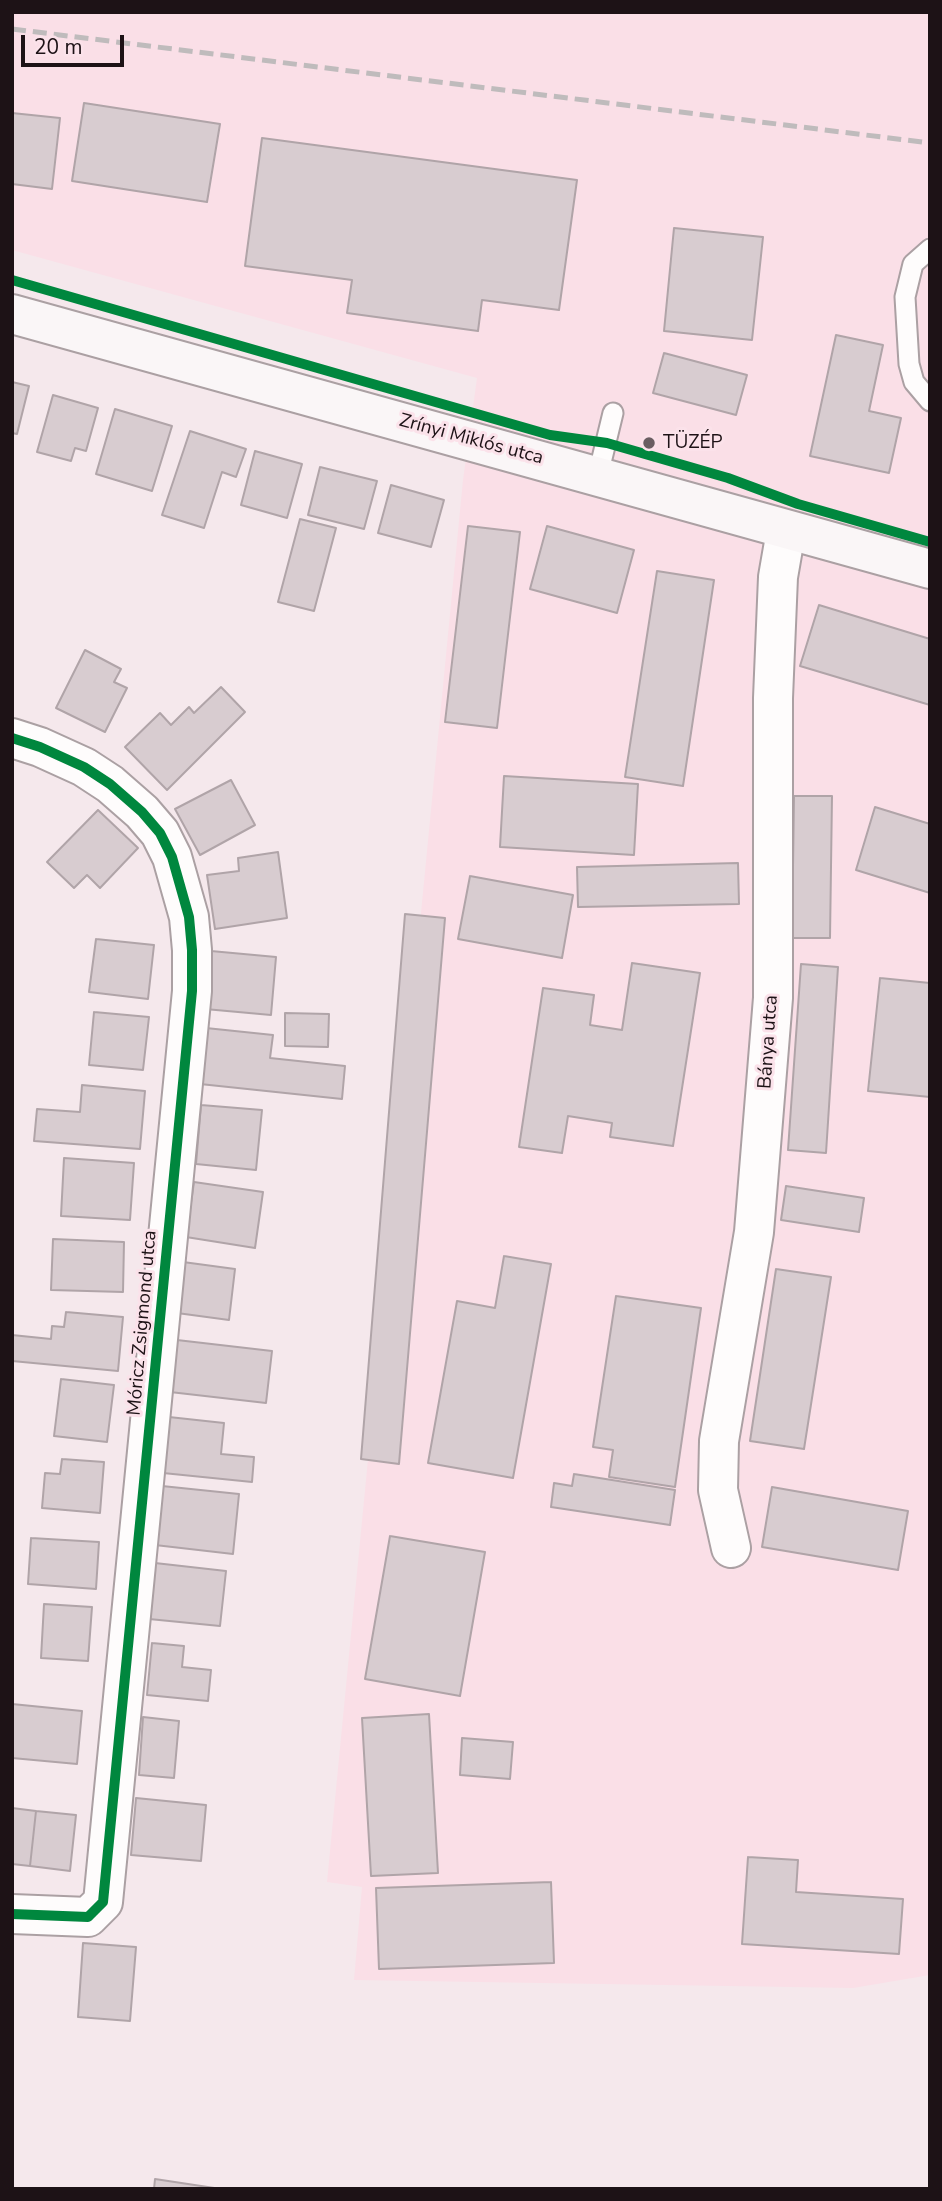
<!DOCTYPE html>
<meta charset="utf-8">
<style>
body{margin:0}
#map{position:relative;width:942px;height:2201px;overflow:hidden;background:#f5e8ec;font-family:"Nunito Sans",sans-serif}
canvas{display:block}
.frame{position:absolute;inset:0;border:14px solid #1d1216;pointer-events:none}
.scale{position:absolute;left:21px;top:35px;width:103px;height:32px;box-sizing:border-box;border:4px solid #1d1216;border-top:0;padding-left:9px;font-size:21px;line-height:24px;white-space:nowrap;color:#1d1216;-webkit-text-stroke:5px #fbe2ea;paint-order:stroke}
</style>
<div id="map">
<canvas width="942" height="2201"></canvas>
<div class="frame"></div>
<div class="scale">20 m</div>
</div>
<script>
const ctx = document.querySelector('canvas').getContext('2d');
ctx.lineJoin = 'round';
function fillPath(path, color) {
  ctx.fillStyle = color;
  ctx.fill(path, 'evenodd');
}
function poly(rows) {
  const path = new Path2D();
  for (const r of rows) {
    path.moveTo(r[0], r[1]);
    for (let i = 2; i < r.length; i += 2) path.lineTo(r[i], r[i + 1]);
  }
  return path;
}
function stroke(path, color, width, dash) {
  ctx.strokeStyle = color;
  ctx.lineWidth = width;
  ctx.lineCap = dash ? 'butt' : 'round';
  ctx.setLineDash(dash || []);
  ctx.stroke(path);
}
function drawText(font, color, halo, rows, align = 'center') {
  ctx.font = font + ' "Nunito Sans",sans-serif';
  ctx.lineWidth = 6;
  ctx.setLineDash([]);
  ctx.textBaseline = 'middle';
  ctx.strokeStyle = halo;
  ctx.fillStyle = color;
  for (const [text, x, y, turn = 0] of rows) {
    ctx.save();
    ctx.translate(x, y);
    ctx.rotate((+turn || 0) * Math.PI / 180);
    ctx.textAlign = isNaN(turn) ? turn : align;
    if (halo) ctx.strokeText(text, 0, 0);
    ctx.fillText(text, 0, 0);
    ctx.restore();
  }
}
const built = poly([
 [12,12,930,12,930,1975,853,1988,354,1980,362,1887,327,1882,463,480,477,378,12,250]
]);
const building = poly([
 [84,103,220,124,207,202,72,181,84,103],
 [12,113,60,118,52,189,12,184,12,113],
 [262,138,577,180,559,310,482,300,478,331,347,313,352,280,245,266,262,138],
 [674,228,763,237,752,340,664,331,674,228],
 [836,335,883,345,869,411,901,418,889,473,810,456,836,335],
 [664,353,747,375,736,415,653,393,664,353],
 [12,382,29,386,17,434,12,433,12,382],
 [53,395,98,408,86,451,75,448,71,461,37,452,53,395],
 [115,409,172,426,152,491,96,474,115,409],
 [190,431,246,449,236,477,222,472,204,528,162,515,190,431],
 [255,451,302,464,287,518,241,505,255,451],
 [320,467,377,481,364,529,308,515,320,467],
 [391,485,444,500,431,547,378,533,391,485],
 [300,519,336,528,314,611,278,602,300,519],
 [468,526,520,532,497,728,445,722,468,526],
 [547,526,634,550,617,613,530,589,547,526],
 [657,571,714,580,683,786,625,777,657,571],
 [819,605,930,639,930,705,800,666,819,605],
 [85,650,121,669,114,682,127,688,105,732,56,708,85,650],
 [221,687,245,712,167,790,125,747,160,713,171,725,189,707,194,713,221,687],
 [504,776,638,784,634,855,500,847,504,776],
 [231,780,255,825,200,855,175,809,231,780],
 [794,796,832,796,830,938,792,938,794,796],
 [875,807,930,824,930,893,856,870,875,807],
 [98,810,138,848,100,888,87,875,74,888,47,862,98,810],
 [278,852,287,918,215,929,207,875,239,871,238,858,278,852],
 [738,863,739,904,578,907,577,867,738,863],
 [470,876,573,895,562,958,458,939,470,876],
 [405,914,445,918,399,1464,361,1459,405,914],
 [96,939,154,945,148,999,89,992,96,939],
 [211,951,276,957,271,1015,205,1009,211,951],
 [632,963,700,973,673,1146,610,1137,612,1123,568,1116,562,1153,519,1147,543,988,594,995,590,1025,622,1030,632,963],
 [801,964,838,967,826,1153,788,1150,801,964],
 [880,978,930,983,930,1097,868,1091,880,978],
 [94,1012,149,1017,143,1070,89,1065,94,1012],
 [285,1013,329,1014,328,1047,285,1046,285,1013],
 [206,1028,273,1035,270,1058,345,1066,342,1099,200,1084,206,1028],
 [82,1085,145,1091,140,1149,34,1141,37,1109,80,1112,82,1085],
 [201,1105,262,1110,256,1170,196,1164,201,1105],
 [64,1158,134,1163,130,1220,61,1216,64,1158],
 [194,1182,263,1192,255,1248,186,1237,194,1182],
 [786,1186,864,1198,859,1232,781,1220,786,1186],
 [53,1239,124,1242,123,1292,51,1290,53,1239],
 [504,1256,551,1264,513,1478,428,1463,457,1301,495,1308,504,1256],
 [183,1262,235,1269,229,1320,177,1313,183,1262],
 [776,1269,831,1277,804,1449,750,1441,776,1269],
 [616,1296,701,1308,675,1487,609,1477,613,1450,593,1447,616,1296],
 [66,1312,123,1317,118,1371,12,1361,12,1335,51,1339,52,1326,64,1327,66,1312],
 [177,1340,272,1351,266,1403,170,1392,177,1340],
 [61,1379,114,1385,107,1442,54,1436,61,1379],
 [169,1417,224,1423,221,1454,254,1457,252,1482,163,1473,169,1417],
 [62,1459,104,1462,100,1513,42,1508,45,1473,60,1474,62,1459],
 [574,1474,675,1490,670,1525,551,1507,554,1483,572,1486,574,1474],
 [162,1486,239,1494,233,1554,155,1545,162,1486],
 [772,1487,908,1511,898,1570,762,1547,772,1487],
 [390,1536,485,1552,460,1696,365,1679,390,1536],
 [31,1538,99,1542,96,1589,28,1584,31,1538],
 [155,1563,226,1571,220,1626,149,1619,155,1563],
 [44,1604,92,1607,88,1661,41,1658,44,1604],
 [152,1643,184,1646,182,1667,211,1670,208,1701,147,1695,152,1643],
 [12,1704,82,1711,77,1764,12,1758,12,1704],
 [429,1714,438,1873,371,1876,362,1718,429,1714],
 [143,1717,179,1721,174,1778,139,1775,143,1717],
 [462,1738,513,1742,510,1779,460,1775,462,1738],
 [136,1798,206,1805,201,1861,131,1855,136,1798],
 [12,1808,36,1811,30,1866,12,1864,12,1808],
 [36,1811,76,1815,70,1871,30,1866,36,1811],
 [748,1857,798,1860,796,1892,903,1899,899,1954,742,1944,748,1857],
 [551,1882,554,1963,379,1969,376,1888,551,1882],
 [83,1943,136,1947,130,2021,78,2017,83,1943],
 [155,2179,221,2189,154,2189,155,2179]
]);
const service = poly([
 [930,249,913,264,905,297,909,364,914,382,930,401],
 [598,475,613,413]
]);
const minor = poly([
 [12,738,40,747,84,767,110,784,142,812,160,833,172,857,189,917,192,950,192,991,103,1902,88,1917,12,1914],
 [731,1548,718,1490,719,1441,754,1232,773,998,773,698,778,577,786,531]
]);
const secondary = poly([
 [12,314,930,569]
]);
const rail = poly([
 [12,29,930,143]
]);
const cycleway = poly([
 [12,280,550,435,607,443,728,478,798,504,930,542],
 [12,738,40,747,84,767,110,784,142,812,160,833,172,857,189,917,192,950,192,991,103,1902,88,1917,12,1914]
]);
const markers = [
 [649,443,7,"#695d61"]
];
const streetNames = [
 ["Zrínyi Miklós utca",471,440,15],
 ["Bánya utca",769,1042,-86],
 ["Móricz Zsigmond utca",143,1323,-85]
];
const poiNames = [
 ["TÜZÉP",663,443]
];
fillPath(built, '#fadfe7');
fillPath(building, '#d8ccd0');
stroke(building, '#b0a4a8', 2);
stroke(service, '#aba0a3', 23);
stroke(minor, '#aba0a3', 42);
stroke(secondary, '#aba0a3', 42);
stroke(service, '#fefcfc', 19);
stroke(minor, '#fefcfc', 38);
stroke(secondary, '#faf6f7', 38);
stroke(rail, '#bfbbbc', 5, [14, 7]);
stroke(cycleway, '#00873e', 10);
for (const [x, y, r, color] of markers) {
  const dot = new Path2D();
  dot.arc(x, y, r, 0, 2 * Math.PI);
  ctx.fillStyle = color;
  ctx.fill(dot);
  stroke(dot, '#fbe2ea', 2.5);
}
drawText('19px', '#1d1216', '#fbe2ea', streetNames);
drawText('19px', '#1d1216', '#fbe2ea', poiNames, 'left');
</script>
